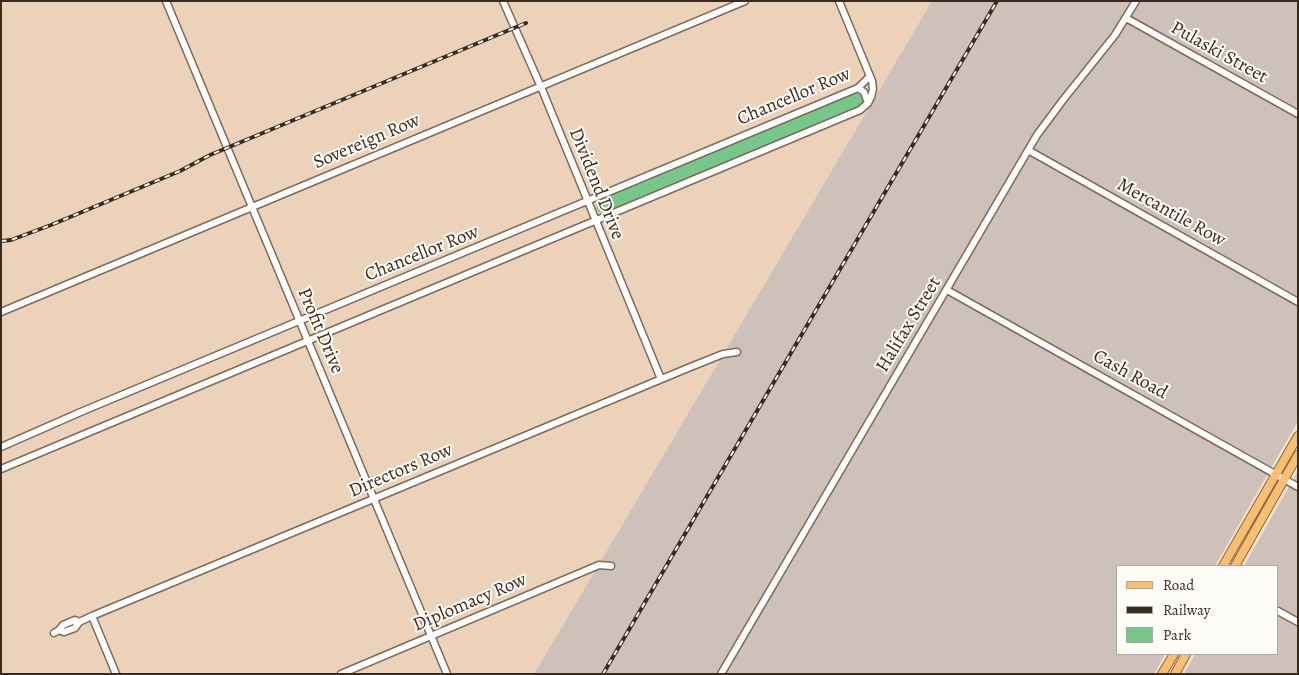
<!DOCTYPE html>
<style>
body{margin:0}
#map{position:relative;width:1299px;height:675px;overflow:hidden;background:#f5e1c7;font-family:Alegreya,serif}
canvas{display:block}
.frame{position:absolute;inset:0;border:2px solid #3b2a1e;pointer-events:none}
.legend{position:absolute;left:1116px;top:565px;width:162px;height:90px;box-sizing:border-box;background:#fdfcf7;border:1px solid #afa8a0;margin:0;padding:6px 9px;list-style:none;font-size:15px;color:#3b2a1e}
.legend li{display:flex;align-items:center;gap:10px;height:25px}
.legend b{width:25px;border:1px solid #afa8a0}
</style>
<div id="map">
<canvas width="1299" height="675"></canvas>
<div class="frame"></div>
<ul class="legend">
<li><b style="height:6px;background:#fabe6d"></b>Road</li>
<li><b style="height:6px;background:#3b2a1e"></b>Railway</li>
<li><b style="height:14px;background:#76c88a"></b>Park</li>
</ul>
</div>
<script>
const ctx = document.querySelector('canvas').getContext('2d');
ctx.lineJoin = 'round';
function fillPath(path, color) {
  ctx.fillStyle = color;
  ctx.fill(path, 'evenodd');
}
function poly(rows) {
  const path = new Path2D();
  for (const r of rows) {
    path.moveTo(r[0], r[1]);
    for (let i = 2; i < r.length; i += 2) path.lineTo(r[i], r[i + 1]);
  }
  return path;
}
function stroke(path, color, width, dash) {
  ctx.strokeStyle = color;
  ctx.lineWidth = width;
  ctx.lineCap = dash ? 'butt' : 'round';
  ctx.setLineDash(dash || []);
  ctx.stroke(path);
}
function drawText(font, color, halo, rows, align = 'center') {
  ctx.font = font + ' Alegreya,serif';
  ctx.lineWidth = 4;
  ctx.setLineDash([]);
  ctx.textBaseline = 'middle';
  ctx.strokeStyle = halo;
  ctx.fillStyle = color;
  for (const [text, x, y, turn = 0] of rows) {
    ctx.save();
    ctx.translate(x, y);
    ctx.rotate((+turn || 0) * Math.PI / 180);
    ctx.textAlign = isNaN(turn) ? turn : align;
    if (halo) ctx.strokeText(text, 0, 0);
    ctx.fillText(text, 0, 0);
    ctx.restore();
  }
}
const built = poly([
 [1,1,932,1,534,674,1,674]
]);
const industrial = poly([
 [932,1,1298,1,1298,421,1215,566,1118,566,1118,654,1165,654,1154,674,534,674],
 [1298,471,1298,674,1184,674,1195,654,1278,654,1278,566,1244,566]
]);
const green = poly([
 [855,92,863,96,864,102,861,106,606,213,599,212,596,208,598,200]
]);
const minor = poly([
 [166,1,447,674],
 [503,1,541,87,661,379],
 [1126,18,1298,114],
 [858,88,864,92,868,103],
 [1028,150,1298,302],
 [947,290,1298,487],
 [1,312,745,1],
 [1,447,83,411,858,88,869,77],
 [1,469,860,110,868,103,871,97,873,89,872,81,839,1],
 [1278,611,1298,622],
 [92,616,116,674],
 [59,630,64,632,75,628,79,622,92,616,688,368,723,354,737,352],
 [54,633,59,630,63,625,75,620,79,622],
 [341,674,599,565,611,566],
 [721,674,1037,135,1063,100,1115,35,1136,1]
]);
const major = poly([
 [1223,566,1298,436],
 [1235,566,1298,455],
 [1162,674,1174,654],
 [1175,674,1186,654]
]);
const rail = poly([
 [1,241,11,240,51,225,180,171,210,155,526,23],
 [603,674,997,1]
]);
const streetNames = [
 ["Pulaski Street",1219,53,29],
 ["Chancellor Row",794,97,-23],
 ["Sovereign Row",367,142,-23],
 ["Dividend Drive",596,184,68],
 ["Mercantile Row",1171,213,29],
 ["Chancellor Row",422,254,-22],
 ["Halifax Street",909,325,-59],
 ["Profit Drive",320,331,67],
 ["Cash Road",1130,375,29],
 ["Directors Row",401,471,-23],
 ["Diplomacy Row",470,603,-23]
];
fillPath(built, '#edd2ba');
fillPath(industrial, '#cec1ba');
fillPath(green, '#76c88a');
stroke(minor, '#7c6a59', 9);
stroke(major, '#7c6a59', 10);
stroke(minor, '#fff', 6);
stroke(major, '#fabe6d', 8);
stroke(rail, '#3b2a1e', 4);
stroke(rail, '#fdfcf7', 2, [5.5]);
drawText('19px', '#3b2a1e', '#fdfcf7', streetNames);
</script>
